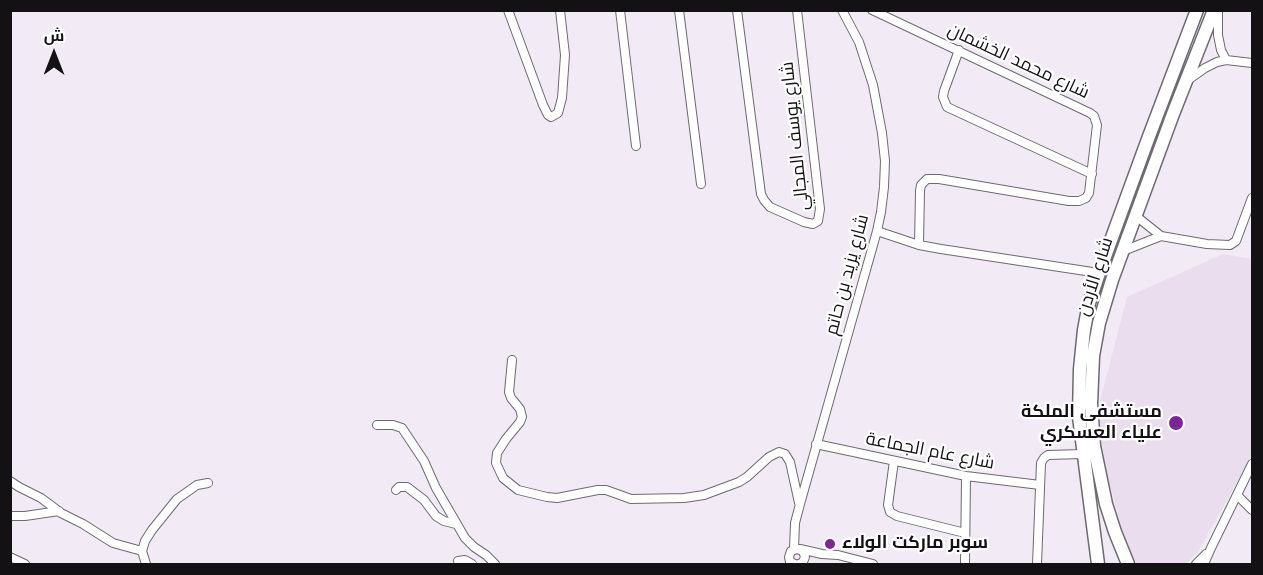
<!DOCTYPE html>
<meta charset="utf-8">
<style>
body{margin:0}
#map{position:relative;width:1263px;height:575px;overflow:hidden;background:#f2ebf5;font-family:"Nunito Sans",Cairo,sans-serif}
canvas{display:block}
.frame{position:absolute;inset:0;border:12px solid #131114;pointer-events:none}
.north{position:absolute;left:24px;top:24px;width:60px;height:60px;-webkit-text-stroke:4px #fff;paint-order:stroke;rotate:0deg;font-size:16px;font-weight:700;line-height:24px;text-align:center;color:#131114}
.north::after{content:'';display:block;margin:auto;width:21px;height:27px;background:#131114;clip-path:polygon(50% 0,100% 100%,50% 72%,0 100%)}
</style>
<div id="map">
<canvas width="1263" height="575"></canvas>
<div class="frame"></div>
<div class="north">ش</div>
</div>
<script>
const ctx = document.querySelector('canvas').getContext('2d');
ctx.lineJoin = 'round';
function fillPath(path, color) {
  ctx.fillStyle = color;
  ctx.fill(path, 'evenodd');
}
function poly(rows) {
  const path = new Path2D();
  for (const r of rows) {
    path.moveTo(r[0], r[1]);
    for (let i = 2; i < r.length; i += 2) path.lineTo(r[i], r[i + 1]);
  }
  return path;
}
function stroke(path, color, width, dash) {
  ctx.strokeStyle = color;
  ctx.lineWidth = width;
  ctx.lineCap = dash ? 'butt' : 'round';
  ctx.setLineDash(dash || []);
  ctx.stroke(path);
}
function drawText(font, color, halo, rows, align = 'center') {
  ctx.font = font + ' "Nunito Sans",Cairo,sans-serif';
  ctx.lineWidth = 4.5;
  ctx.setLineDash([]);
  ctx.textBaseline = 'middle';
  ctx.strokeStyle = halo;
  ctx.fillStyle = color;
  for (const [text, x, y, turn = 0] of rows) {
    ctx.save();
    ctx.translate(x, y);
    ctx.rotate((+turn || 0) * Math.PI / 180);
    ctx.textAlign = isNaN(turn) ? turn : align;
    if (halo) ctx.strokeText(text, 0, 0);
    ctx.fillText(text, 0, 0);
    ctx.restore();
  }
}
const built = poly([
 [1223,254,1252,259,1252,455,1198,552,1189,561,1184,564,1138,564,1134,561,1125,540,1099,445,1100,401,1127,297]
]);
const minor = poly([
 [508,10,543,105,548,115,551,117,558,113,562,98,565,55,560,10],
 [620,10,636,146],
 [679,10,701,184],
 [737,10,761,194,764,200,770,207,804,222,813,224,818,221,820,209,797,10],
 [872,10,1090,113,1094,116,1097,125,1089,193,1086,198,1079,201,1069,201,939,179,927,179,921,185,920,191,919,245],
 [1218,10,1218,35,1221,50,1226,60],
 [959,50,944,91,943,97,947,107,1092,174],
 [1188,80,1205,68,1217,62,1226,60,1252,63],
 [1136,216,1161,236,1207,244,1230,245,1236,241,1252,198],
 [877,231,919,245,941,249,1099,273],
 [1123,251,1161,236],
 [512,360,509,392,511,398,520,409,522,417,520,422,506,439,497,453,496,463,503,478,518,490,547,497,557,498,598,490,606,490,631,499,684,498,704,495,739,482,747,477,769,457,779,452,785,454,790,462,799,503],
 [377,425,393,425,402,428,424,461,436,488,465,538,474,547,486,555,495,564],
 [816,444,966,476,1040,485],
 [894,461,888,505,890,512,897,516,965,533],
 [10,481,19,487,41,498,61,513,83,524,113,543,142,551],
 [396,490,399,487,407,487,424,500,436,516,444,521,456,524],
 [1237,495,1252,510],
 [10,516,25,516,59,511],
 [794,549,795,523,800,504,877,231,881,212,884,187,885,161,882,133,873,85,859,42,842,10],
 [800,549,822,554,838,555,873,564],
 [10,557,25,564],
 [458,561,465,560,472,564],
 [146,564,142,551,145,541,152,530,177,499,197,485,208,483],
 [795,564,790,562,789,557,791,551,797,549,803,551,805,557,803,562,799,564],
 [965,564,966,476],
 [1037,564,1041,463,1044,458,1048,455,1083,454],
 [1196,564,1206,554],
 [1204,564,1211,548,1252,464]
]);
const highway = poly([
 [1098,564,1079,417,1080,369,1084,330,1089,303,1099,273,1148,139,1197,10],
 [1128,564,1115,532,1106,504,1094,446,1091,404,1093,356,1099,323,1112,280,1173,114,1214,10]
]);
const markers = [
 [1176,423,8,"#7c2695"],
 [830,544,6,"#7c2695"]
];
const streetNames = [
 ["شارع محمد الخشمان",1018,62,25],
 ["شارع يوسف المجالي",796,136,-96],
 ["شارع يزيد بن حاتم",848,275,-75],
 ["شارع الأردن",1096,277,-72],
 ["شارع عام الجماعة",930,452,11]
];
const poiNames = [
 ["مستشفى الملكة",1162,413],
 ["علياء العسكري",1162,434],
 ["سوبر ماركت الولاء",842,544,"left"]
];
fillPath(built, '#eadeee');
stroke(minor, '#6f6972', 10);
stroke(highway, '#6f6972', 15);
stroke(minor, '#fff', 8);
stroke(highway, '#fff', 12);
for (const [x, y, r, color] of markers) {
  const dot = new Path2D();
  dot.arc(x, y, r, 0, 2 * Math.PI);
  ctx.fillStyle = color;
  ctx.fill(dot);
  stroke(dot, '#fff', 2);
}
drawText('18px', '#131114', '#fff', streetNames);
drawText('bold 18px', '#131114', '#fff', poiNames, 'right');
</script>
